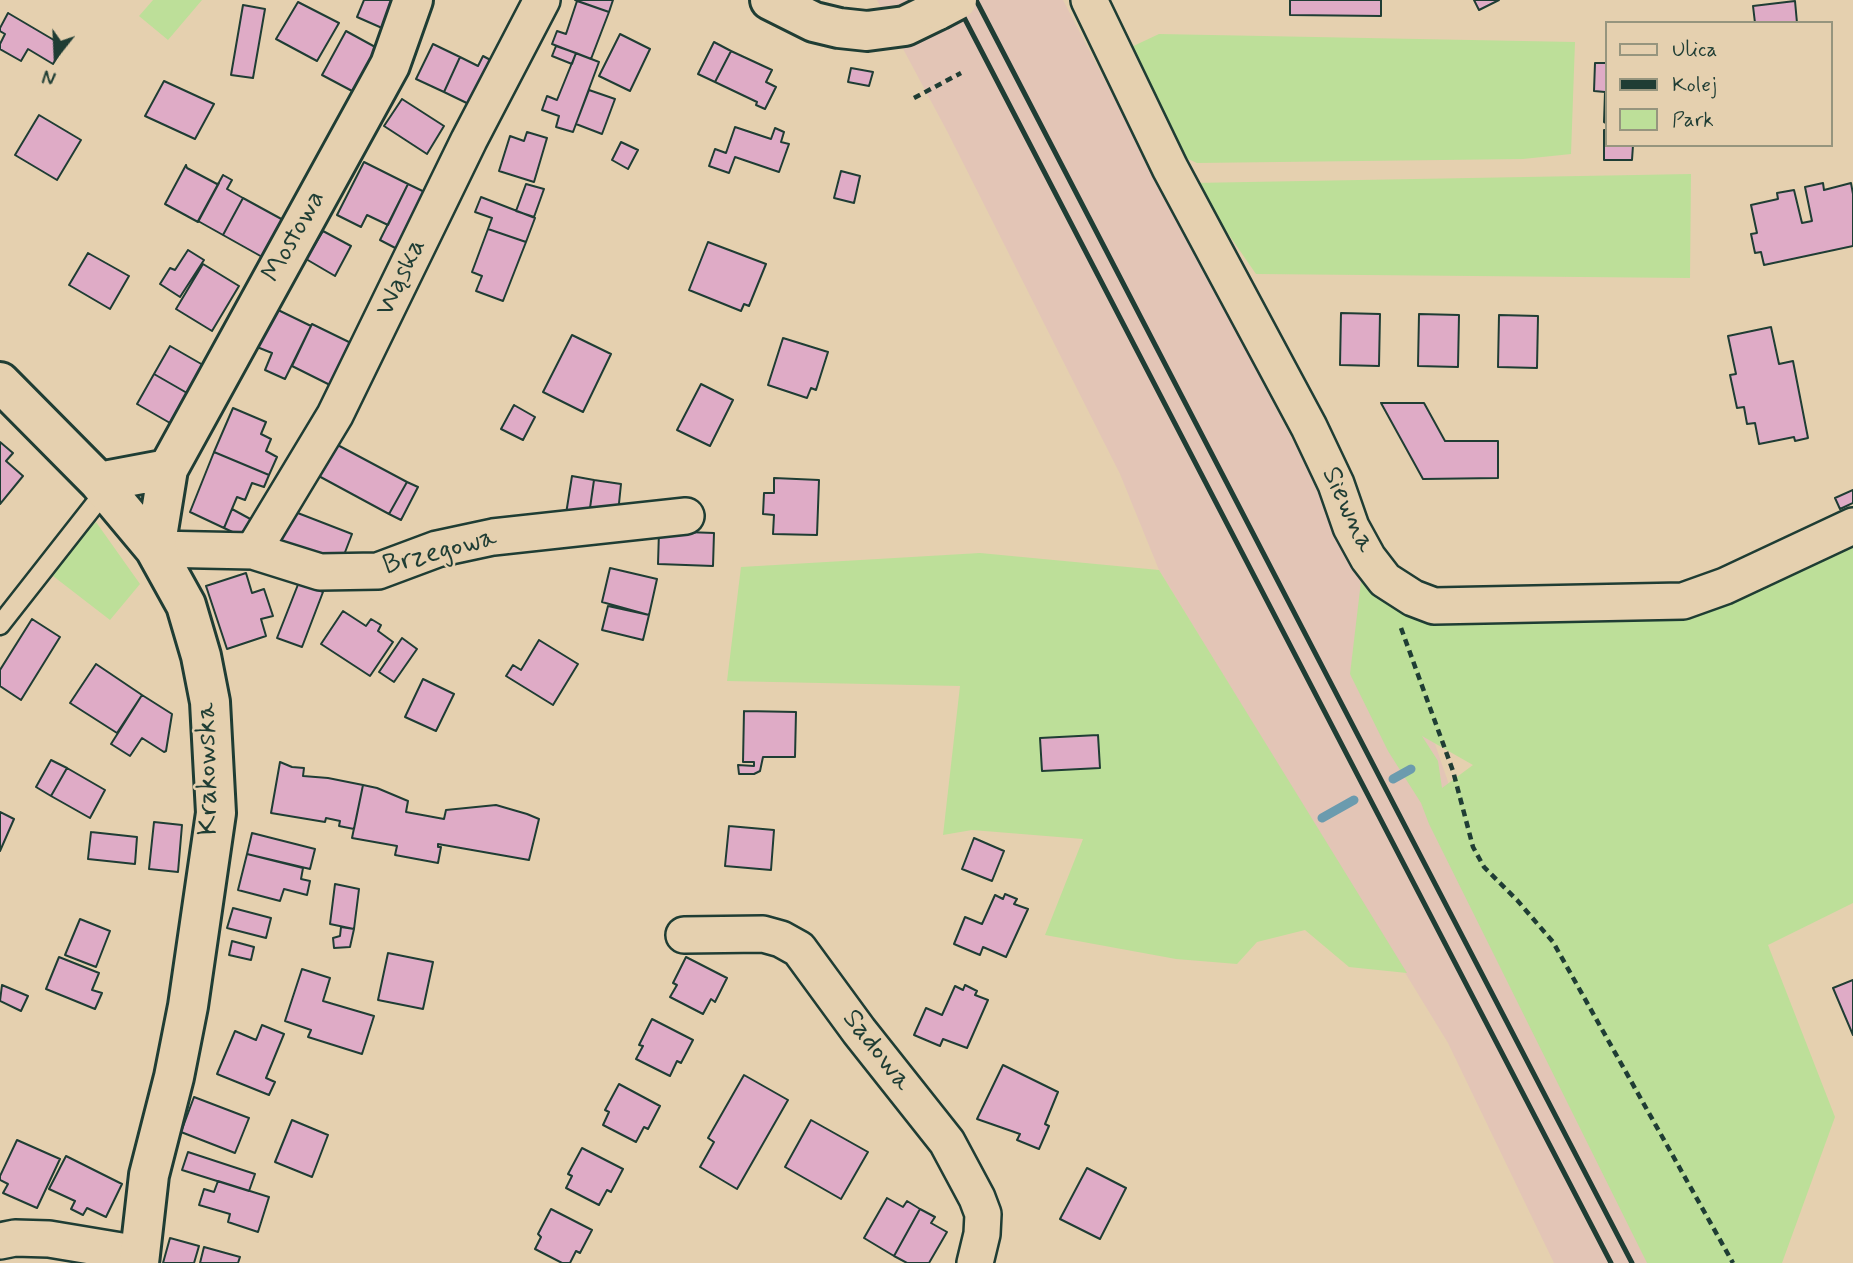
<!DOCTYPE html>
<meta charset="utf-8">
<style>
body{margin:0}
#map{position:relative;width:1853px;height:1263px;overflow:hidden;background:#e5d0af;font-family:Mynerve,sans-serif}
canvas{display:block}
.legend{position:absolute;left:1605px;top:21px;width:228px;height:126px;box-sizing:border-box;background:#e5d0af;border:2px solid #96957e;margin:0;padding:9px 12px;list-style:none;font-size:21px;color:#1f3d34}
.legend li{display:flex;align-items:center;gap:14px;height:35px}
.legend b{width:35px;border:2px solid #96957e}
.north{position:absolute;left:21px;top:21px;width:70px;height:70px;-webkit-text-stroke:5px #e5d0af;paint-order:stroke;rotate:198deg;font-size:19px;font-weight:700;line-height:28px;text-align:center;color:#1f3d34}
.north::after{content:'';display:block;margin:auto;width:24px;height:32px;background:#1f3d34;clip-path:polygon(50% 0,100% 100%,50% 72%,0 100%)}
</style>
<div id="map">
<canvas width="1853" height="1263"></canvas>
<ul class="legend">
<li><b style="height:9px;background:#e5d0af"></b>Ulica</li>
<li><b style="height:9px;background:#1f3d34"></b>Kolej</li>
<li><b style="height:19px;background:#bddf99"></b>Park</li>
</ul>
<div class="north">N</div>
</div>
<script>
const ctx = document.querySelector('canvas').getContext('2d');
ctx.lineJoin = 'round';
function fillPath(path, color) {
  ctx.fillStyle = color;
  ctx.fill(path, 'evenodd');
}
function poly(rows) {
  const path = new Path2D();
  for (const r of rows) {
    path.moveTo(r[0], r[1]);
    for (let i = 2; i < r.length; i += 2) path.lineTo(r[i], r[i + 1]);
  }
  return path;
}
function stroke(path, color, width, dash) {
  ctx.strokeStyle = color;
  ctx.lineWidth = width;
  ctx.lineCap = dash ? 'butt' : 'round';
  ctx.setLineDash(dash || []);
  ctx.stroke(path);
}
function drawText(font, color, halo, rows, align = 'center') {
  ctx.font = font + ' Mynerve,sans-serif';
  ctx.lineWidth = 5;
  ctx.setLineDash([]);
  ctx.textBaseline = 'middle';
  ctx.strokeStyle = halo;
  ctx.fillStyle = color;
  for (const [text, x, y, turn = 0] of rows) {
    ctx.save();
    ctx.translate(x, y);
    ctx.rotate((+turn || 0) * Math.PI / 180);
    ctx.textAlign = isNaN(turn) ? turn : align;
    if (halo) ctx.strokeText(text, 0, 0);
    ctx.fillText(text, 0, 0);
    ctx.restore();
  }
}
const built = poly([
 [877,0,1063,0,1362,573,1424,712,1477,866,1726,1263,1554,1263,1448,1043,1159,570,1120,474,948,133]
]);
const green = poly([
 [153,0,202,0,168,40,139,16],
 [1159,34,1575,42,1571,154,1523,159,1197,163,1175,153,1127,49],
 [1691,174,1690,278,1256,274,1193,183],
 [96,522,140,584,110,620,53,576,78,539],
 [1853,542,1853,903,1768,945,1835,1117,1782,1263,1647,1263,1429,824,1421,803,1388,751,1350,674,1362,573,1384,597,1647,614],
 [1422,736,1473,765,1442,788,1438,761],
 [980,553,1159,570,1407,973,1349,967,1305,930,1257,942,1237,964,1176,959,1045,935,1083,839,972,830,943,835,960,686,727,681,741,567]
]);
const stream = poly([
 [1393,779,1411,769],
 [1322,818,1354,800]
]);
const building = poly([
 [364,0,394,0,382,28,357,17,364,0],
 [575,0,613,0,609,12,575,0],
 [1290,0,1381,0,1381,16,1290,15,1290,0],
 [1474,0,1499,0,1479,10,1474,0],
 [577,1,609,12,591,59,552,44,557,31,566,34,577,1],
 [1795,1,1797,23,1755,23,1753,6,1795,1],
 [298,2,339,23,317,61,276,39,298,2],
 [243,5,265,9,253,78,231,75,243,5],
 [8,13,64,46,53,64,28,49,21,61,0,49,0,44,5,34,0,31,0,28,8,13],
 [346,31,377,48,354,92,322,75,346,31],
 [620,34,650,49,630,91,599,76,620,34],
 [714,42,731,51,715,82,698,74,714,42],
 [433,44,460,57,444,92,416,79,433,44],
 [556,46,576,53,572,64,552,56,556,46],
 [731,51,772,70,766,82,776,87,765,109,756,105,757,102,715,82,731,51],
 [576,53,599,62,573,132,556,127,559,116,542,110,547,96,557,100,576,53],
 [483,56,498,64,477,108,444,92,460,57,478,66,483,56],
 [1595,63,1606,63,1606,123,1604,122,1605,92,1594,91,1595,63],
 [851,68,873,72,869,86,848,82,851,68],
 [164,81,214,104,195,139,145,116,164,81],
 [589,90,615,99,602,134,576,124,589,90],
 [402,99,444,126,427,154,384,126,402,99],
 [39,115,81,140,57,180,15,155,39,115],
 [735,127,771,139,775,128,784,132,781,142,789,144,779,172,735,157,729,173,709,166,715,149,726,153,735,127],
 [1604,130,1606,130,1606,145,1633,145,1632,160,1604,160,1604,130],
 [527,132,547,138,534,182,499,171,510,136,524,141,527,132],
 [621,142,638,150,628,169,612,160,621,142],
 [364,162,408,184,388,225,367,215,361,227,337,215,364,162],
 [186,165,187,168,217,184,219,183,198,222,165,204,186,165],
 [841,171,860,176,854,203,834,198,841,171],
 [223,175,232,180,227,189,243,198,223,235,198,221,223,175],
 [1823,183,1824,190,1851,183,1853,194,1853,246,1764,265,1761,252,1755,253,1751,234,1757,233,1751,205,1778,199,1777,193,1794,190,1802,223,1812,221,1805,187,1823,183],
 [408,184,435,197,401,251,380,240,408,184],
 [526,184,544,189,534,217,516,211,526,184],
 [481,197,535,218,526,242,488,229,492,218,475,212,481,197],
 [243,198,285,221,264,258,223,235,243,198],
 [488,229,526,242,503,301,476,291,482,276,472,272,488,229],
 [323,231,351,246,335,276,306,259,323,231],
 [708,242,766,264,749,306,744,304,741,311,689,290,708,242],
 [188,250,204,260,180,297,160,284,170,268,175,270,188,250],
 [88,253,129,276,110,309,69,285,88,253],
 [203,264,239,286,212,331,176,309,203,264],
 [276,309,311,326,285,379,265,370,272,353,257,347,276,309],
 [1341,313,1380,314,1379,366,1340,365,1341,313],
 [1419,314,1459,315,1458,367,1418,366,1419,314],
 [1499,315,1538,316,1537,368,1498,367,1499,315],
 [312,324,353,344,332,386,292,366,312,324],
 [1771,327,1779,364,1793,361,1808,438,1795,441,1794,437,1759,444,1755,423,1747,424,1744,407,1737,408,1730,375,1736,374,1728,336,1771,327],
 [572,335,611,354,583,412,543,392,572,335],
 [783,338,828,352,816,390,811,388,807,398,768,385,783,338],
 [170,346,203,365,187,393,154,374,170,346],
 [154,374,187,393,170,423,137,404,154,374],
 [701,384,733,400,710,446,677,430,701,384],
 [1381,403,1424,403,1445,441,1498,441,1498,478,1423,479,1381,403],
 [514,405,535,417,523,440,501,429,514,405],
 [233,408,266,422,261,434,271,439,266,451,277,457,269,475,214,452,233,408],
 [0,442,13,453,6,461,23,476,0,504,0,442],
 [332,442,407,482,389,514,315,474,332,442],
 [214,452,269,475,264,487,252,483,245,500,237,497,224,528,190,512,214,452],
 [572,476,594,480,589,515,566,514,572,476],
 [774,478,819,480,817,535,773,534,774,515,763,514,764,493,774,493,774,478],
 [594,480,621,484,618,513,589,515,594,480],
 [407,482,418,487,401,520,389,514,407,482],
 [1853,490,1853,503,1840,509,1835,498,1853,490],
 [232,509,254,521,239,535,224,528,232,509],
 [290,510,352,534,339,568,277,546,290,510],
 [659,531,714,533,713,566,658,564,659,531],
 [610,568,657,579,649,615,602,602,610,568],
 [246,573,252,593,264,589,273,616,261,619,266,636,227,649,206,586,246,573],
 [299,582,323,592,302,647,277,638,299,582],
 [608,606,649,615,643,640,602,630,608,606],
 [343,611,366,626,371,619,381,625,378,631,393,642,370,676,321,644,343,611],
 [32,619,60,637,21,700,0,686,0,670,32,619],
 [402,638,417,649,394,682,379,672,402,638],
 [539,640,578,664,553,705,506,676,513,665,521,670,539,640],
 [96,664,142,695,117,733,70,703,96,664],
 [423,679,454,694,436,731,405,717,423,679],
 [142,695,172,714,166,751,164,752,142,738,130,756,111,744,142,695],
 [744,711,796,712,795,757,763,757,760,771,754,774,739,774,738,765,754,766,754,762,743,762,744,711],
 [1098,735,1100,768,1042,771,1040,738,1098,735],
 [51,760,67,768,51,796,36,787,51,760],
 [280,762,292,767,304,768,303,776,328,778,363,785,354,829,339,826,340,821,326,818,325,822,271,813,280,762],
 [67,768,105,790,90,818,51,796,67,768],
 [363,785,377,788,408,801,406,812,444,819,446,810,496,805,527,814,539,819,529,860,438,844,438,847,441,847,438,863,395,855,397,846,352,838,363,785],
 [0,812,14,819,0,851,0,812],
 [154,822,182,825,178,872,149,869,154,822],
 [729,826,774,830,771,870,725,866,729,826],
 [91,832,137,837,135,864,88,859,91,832],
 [252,833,315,849,310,869,247,854,252,833],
 [974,838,1004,851,992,881,962,869,974,838],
 [247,854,303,868,301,879,310,881,307,895,284,889,280,901,238,890,247,854],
 [335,884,359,889,354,929,330,924,335,884],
 [1005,894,1017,899,1014,904,1028,909,1006,957,983,947,980,955,954,944,965,917,982,924,995,895,1003,899,1005,894],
 [233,908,271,918,266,938,227,928,233,908],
 [80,919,110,931,96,967,65,955,80,919],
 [341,927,354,929,350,947,334,948,333,938,340,936,341,927],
 [232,941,254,947,251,960,229,955,232,941],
 [388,953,433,962,423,1009,378,1000,388,953],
 [59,957,99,973,92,990,102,993,95,1009,46,989,59,957],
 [686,957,727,978,715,1002,711,999,703,1014,670,997,677,985,673,983,686,957],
 [302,969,330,978,323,1001,374,1016,362,1054,308,1037,311,1030,285,1021,302,969],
 [1853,980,1853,1035,1833,988,1853,980],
 [2,985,28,996,21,1011,0,1001,2,985],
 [965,985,977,991,975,995,988,1000,967,1048,943,1039,940,1046,914,1035,926,1008,942,1015,955,986,963,990,965,985],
 [652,1019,693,1040,681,1063,677,1061,670,1076,636,1059,643,1046,639,1045,652,1019],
 [262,1025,284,1034,266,1078,275,1082,269,1095,217,1074,235,1031,256,1040,262,1025],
 [1003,1065,1058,1092,1045,1124,1049,1126,1039,1149,1017,1140,1020,1134,977,1119,1003,1065],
 [744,1075,788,1100,737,1189,700,1167,714,1142,708,1138,744,1075],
 [619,1084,660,1106,648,1129,644,1127,636,1142,603,1125,609,1112,605,1110,619,1084],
 [194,1097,249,1118,235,1153,181,1132,194,1097],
 [292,1120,328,1135,312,1177,275,1162,292,1120],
 [811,1120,868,1152,841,1199,785,1167,811,1120],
 [17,1140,60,1159,37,1208,3,1193,8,1184,0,1180,0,1176,17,1140],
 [582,1148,623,1169,611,1192,607,1190,599,1205,566,1188,572,1176,568,1174,582,1148],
 [188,1152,255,1174,249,1191,182,1170,188,1152],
 [66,1156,122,1184,106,1217,87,1208,83,1215,71,1209,75,1201,49,1189,66,1156],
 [1087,1168,1126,1188,1100,1239,1060,1219,1087,1168],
 [218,1181,269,1197,258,1232,228,1222,230,1214,199,1205,204,1189,214,1192,218,1181],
 [887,1198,903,1207,907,1201,920,1209,894,1256,864,1238,887,1198],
 [551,1209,592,1230,580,1253,576,1251,570,1263,562,1263,535,1249,541,1237,538,1234,551,1209],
 [920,1209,935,1217,931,1223,947,1232,929,1263,907,1263,894,1256,920,1209],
 [170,1238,199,1246,194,1263,163,1263,170,1238],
 [204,1247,240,1257,238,1263,200,1263,204,1247]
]);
const path = poly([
 [914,98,961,73],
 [1401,628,1453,771,1473,847,1484,867,1517,900,1553,942,1733,1263]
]);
const service = poly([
 [0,625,106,490]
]);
const minor = poly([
 [1089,0,1170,168,1309,427,1336,484,1351,527,1368,558,1385,580,1413,598,1434,606,1683,601,1725,586,1853,526],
 [155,549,253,551,320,572,378,571,437,549,493,537,686,516],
 [253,551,335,415,469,140,542,0],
 [684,935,763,934,781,939,799,949,859,1031,947,1142,977,1198,983,1214,982,1234,975,1263],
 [0,1241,15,1238,49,1239,139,1254]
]);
const tertiary = poly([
 [770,0,814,22,839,28,867,31,905,26,938,10],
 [0,382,99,482,155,549,186,605,201,656,210,702,216,813,188,1006,174,1077,149,1175,139,1263],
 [99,482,168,469],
 [155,549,168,469,390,65,413,0]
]);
const rail = poly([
 [955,0,1611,1263],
 [976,0,1632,1263]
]);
const tertiaryBridge = poly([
 [938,10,957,0]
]);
const streetNames = [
 ["Mostowa",295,237,-61],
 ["Wąska",402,278,-65],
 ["Siewna",1347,510,65],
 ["Brzegowa",440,553,-15],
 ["Krakowska",209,769,-91],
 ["Sadowa",876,1051,52]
];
fillPath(built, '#e3c5b6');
fillPath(green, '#bddf99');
stroke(stream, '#6b9bae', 9);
fillPath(building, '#dfabc6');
stroke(building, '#1f3d34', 2);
stroke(service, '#1f3d34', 23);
stroke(minor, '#1f3d34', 40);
stroke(tertiary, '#1f3d34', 44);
stroke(path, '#1f3d34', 4.5, [7, 5]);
stroke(service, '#e5d0af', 18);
stroke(minor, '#e5d0af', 35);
stroke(tertiary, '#e5d0af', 38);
stroke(rail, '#1f3d34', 5);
stroke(tertiaryBridge, '#1f3d34', 44, []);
stroke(tertiaryBridge, '#e5d0af', 38);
drawText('28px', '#1f3d34', '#e5d0af', streetNames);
</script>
